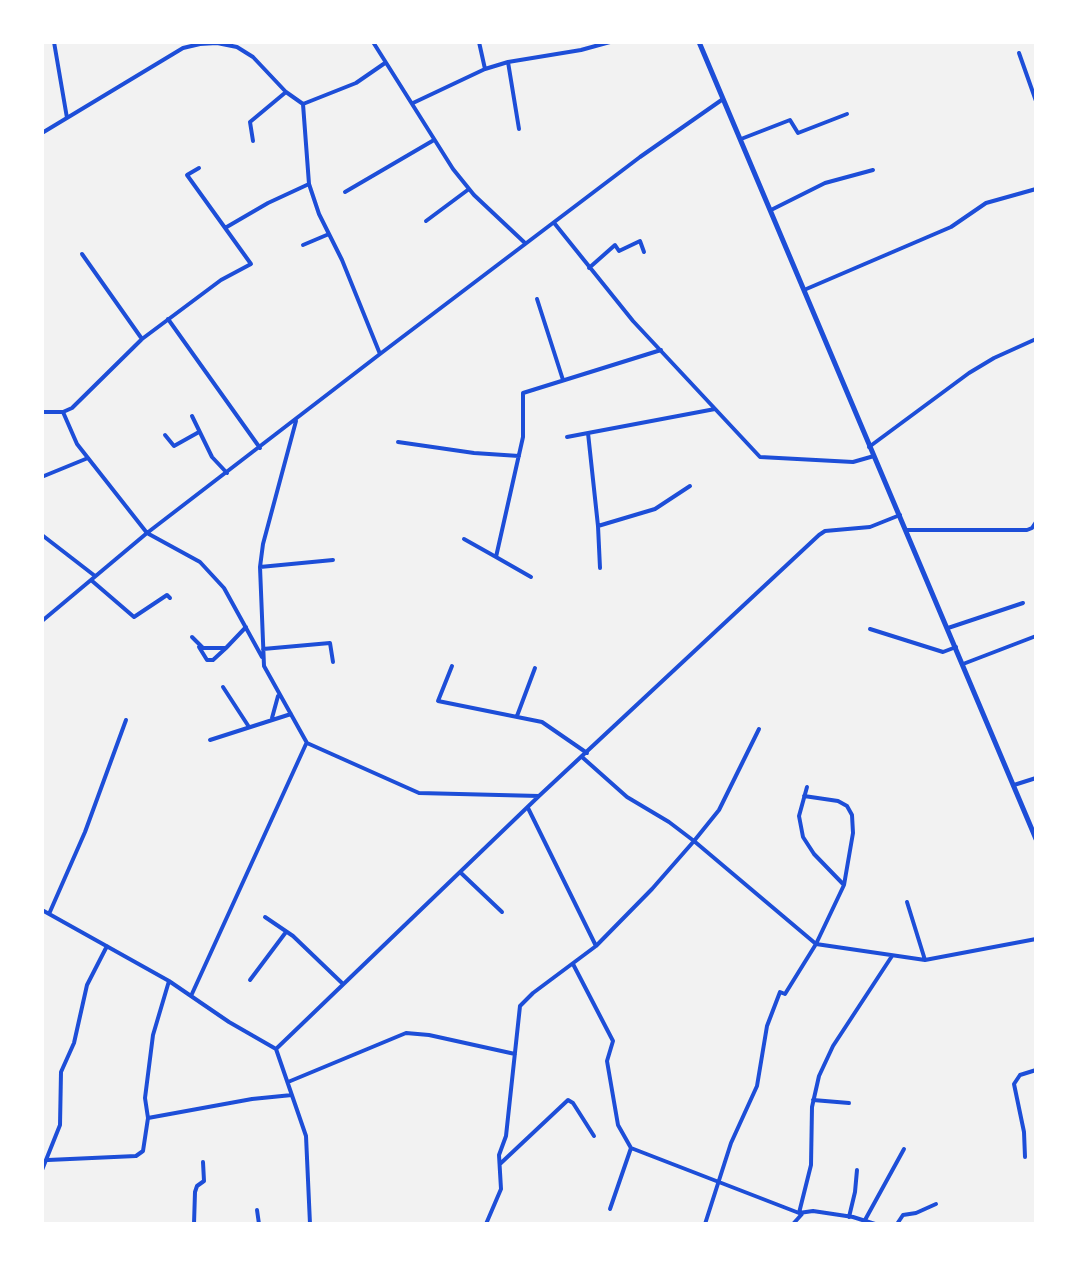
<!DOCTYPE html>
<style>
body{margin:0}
#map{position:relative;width:1078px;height:1266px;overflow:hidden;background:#f2f2f2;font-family:Mulish,sans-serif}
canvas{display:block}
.frame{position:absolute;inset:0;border:44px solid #fff;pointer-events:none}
</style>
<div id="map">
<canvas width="1078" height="1266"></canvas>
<div class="frame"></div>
</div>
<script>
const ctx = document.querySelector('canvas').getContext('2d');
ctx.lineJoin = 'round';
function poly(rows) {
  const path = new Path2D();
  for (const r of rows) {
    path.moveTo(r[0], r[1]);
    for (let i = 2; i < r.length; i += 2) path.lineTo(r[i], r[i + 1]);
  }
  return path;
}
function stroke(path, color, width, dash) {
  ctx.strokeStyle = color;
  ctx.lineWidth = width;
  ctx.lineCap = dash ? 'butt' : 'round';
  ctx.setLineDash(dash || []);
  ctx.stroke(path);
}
const minor = poly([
 [54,42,67,118],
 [373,42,453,169,474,195,525,243],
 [479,42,485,69],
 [1019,53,1036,101],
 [508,62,519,129],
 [413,103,485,69,508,62,581,50,610,42],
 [303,104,309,184,319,214,342,260,380,354],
 [42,133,183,48,200,44,217,43,237,47,253,57,286,92,303,104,356,83,385,63],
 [741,139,790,120,798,133,847,114],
 [253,141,250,122,286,92],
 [345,192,434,140],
 [771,210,825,183,873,170],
 [426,221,469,189],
 [555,224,633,321,760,457,853,462,874,456],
 [225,228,268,203,309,184],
 [303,245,329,234],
 [82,254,142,339],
 [589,268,615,245,619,251,640,241,644,252],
 [804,290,951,227,986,203,1036,189],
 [537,299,563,380],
 [168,319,260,448],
 [42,412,63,412,72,408,142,339,221,280,251,264,187,175,199,168],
 [63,412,77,444,147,533,200,562,224,588,262,657],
 [192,416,212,457,227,473],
 [296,421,263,544,260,567,264,666,307,743,419,793,539,796],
 [165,435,174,446,199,432],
 [567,437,588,433],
 [398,442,474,453,519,456],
 [869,447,969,373,994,358,1036,339],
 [44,476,88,458],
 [598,526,655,509,690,486],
 [906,530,1027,530,1032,528,1036,522],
 [42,535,95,576],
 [464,539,496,557,523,437,523,393,661,350],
 [496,557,531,577],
 [260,567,333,560],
 [600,568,598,526,588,433,715,409],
 [91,580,134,617,167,595,170,598],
 [42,621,147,533,380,354,640,157,723,99],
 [948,628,1023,603],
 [870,629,943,652,956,647],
 [192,637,203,648,226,648,246,627],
 [199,647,207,660,213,660,226,648],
 [263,649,330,643,333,662],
 [963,664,1036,636],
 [452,666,438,701,542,722,587,753],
 [223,687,249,727],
 [517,716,535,668],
 [272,718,278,696],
 [210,740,291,714],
 [582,757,627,797,669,822,694,841,816,944,925,960,1036,939],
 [1014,785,1036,778],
 [804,796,838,801,847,806,852,815,853,833,844,885],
 [528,808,596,946],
 [461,873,502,912],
 [907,902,925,960],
 [42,910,169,981,229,1022,276,1049,306,1136,310,1224],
 [49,914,85,832,126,720],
 [265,917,293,936,343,984],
 [573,964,613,1041,607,1061,618,1125,631,1148,799,1213,813,1211,853,1217,875,1224],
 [250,980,286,932],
 [191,996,306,744],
 [276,1049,539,796,819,535,825,531,870,527,900,515],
 [288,1082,406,1033,429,1035,515,1054],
 [813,1100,849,1103],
 [148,1118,252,1099,292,1095],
 [1025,1157,1024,1132,1014,1084,1020,1075,1036,1070],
 [48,1160,136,1156,143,1151,148,1118,145,1098,153,1035,169,981],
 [501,1163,568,1100,573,1103,594,1136],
 [42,1170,60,1125,61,1072,74,1043,87,985,107,946],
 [610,1209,631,1148],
 [257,1210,259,1224],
 [799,1213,811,1165,812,1107,819,1076,833,1046,892,956],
 [849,1217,855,1192,857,1170],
 [865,1220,904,1149],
 [194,1224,195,1192,197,1186,204,1181,203,1162],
 [486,1224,501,1189,499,1155,506,1136,520,1006,533,993,596,946,652,889,694,841,719,810,759,729],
 [705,1224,731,1143,757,1086,767,1026,780,992,785,994,816,944,844,885,814,854,803,837,799,816,807,787],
 [793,1224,802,1214],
 [897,1224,903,1215,916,1213,936,1204]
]);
const secondary = poly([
 [699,42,1036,839]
]);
stroke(minor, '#1d4ed8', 4);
stroke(secondary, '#1d4ed8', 5);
</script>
